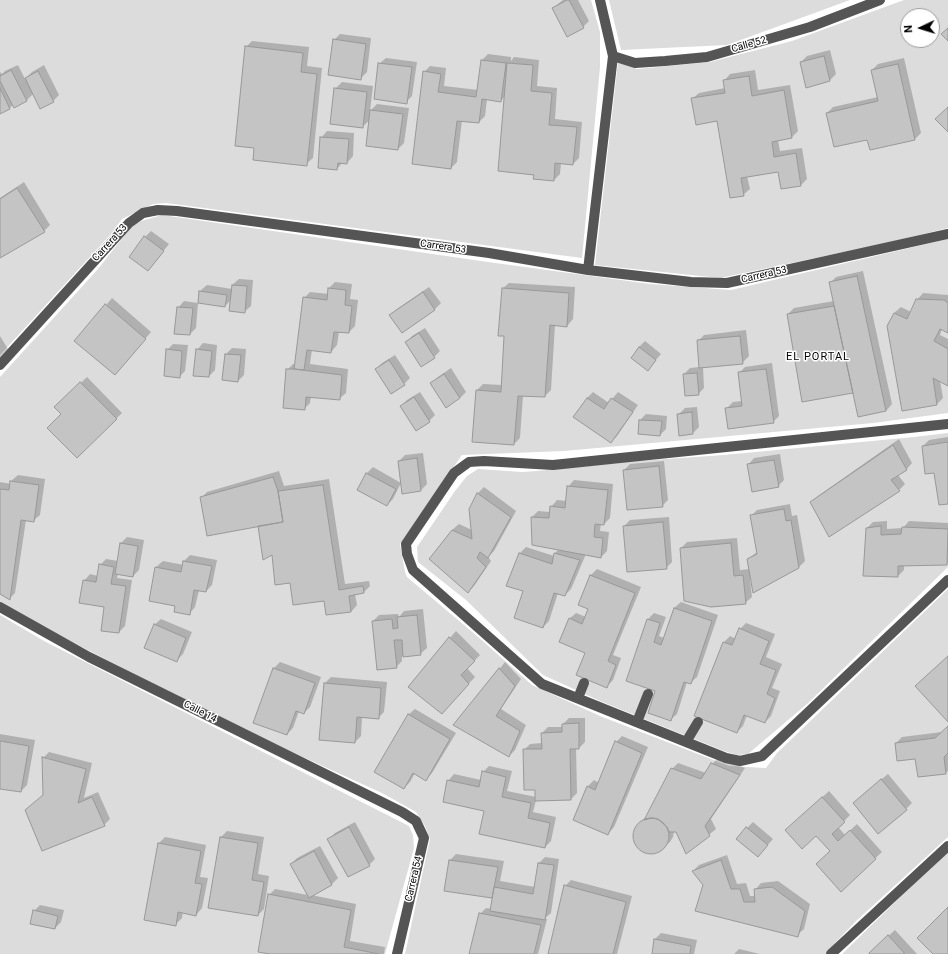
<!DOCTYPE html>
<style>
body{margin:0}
#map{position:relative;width:948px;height:954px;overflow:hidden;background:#fff;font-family:Roboto,sans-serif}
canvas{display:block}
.north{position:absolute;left:900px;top:8px;width:40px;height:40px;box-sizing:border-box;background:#fff;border:1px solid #999;border-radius:50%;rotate:266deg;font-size:11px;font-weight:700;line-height:16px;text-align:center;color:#000}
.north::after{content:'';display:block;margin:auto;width:14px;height:18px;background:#000;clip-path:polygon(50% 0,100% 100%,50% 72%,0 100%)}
</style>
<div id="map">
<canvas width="948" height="954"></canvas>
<div class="north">N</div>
</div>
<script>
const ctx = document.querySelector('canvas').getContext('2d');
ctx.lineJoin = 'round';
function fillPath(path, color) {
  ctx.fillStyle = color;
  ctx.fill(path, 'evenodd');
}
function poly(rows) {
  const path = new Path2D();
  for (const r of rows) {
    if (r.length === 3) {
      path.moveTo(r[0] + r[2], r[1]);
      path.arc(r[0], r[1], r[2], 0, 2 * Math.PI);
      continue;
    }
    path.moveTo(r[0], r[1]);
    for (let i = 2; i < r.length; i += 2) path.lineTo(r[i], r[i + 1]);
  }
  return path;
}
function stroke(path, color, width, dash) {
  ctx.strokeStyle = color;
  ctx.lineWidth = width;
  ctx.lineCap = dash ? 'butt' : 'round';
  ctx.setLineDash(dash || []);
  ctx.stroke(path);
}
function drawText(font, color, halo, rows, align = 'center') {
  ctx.font = font + ' Roboto,sans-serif';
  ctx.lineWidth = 3;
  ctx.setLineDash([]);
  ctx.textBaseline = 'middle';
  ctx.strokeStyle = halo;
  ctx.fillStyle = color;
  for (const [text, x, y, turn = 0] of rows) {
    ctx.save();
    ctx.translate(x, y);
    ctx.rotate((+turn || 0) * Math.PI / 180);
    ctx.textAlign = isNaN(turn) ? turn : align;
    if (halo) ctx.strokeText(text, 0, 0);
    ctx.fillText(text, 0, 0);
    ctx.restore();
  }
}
const green = poly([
 [0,0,591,0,600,32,600,67,582,258,166,203,153,204,122,219,111,234,0,355],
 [609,0,850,0,727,45,621,50],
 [904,0,948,0,948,228,887,243,720,278,595,265,618,62,637,69,710,62,792,41],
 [908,16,932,16,932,40,908,40],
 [162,215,488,262,650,284,731,290,948,239,948,413,873,423,564,451,462,455,400,544,405,572,407,577,477,636,532,685,600,716,729,766,766,768,777,753,948,589,948,837,856,921,835,943,826,954,405,954,430,839,425,826,416,812,382,793,294,753,138,676,45,628,0,602,0,377,98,269,131,227,141,221],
 [948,433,948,567,807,704,748,754,737,755,724,751,600,701,543,675,466,600,418,562,417,547,455,491,467,476,478,469,522,472,537,471,638,461,724,455,914,437],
 [0,615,44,641,409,826,413,835,414,848,385,954,0,954],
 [948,851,948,954,842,954,920,878]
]);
const shadow = poly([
 [563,0,578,0,589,21,583,27,553,8],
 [340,34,371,38,367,72,361,78,334,40],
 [252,41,309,47,307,66,322,68,313,158,306,164,256,147,246,47],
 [830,50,836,74,830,80,807,86,801,62,807,56],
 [488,54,511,57,511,61,514,57,539,60,537,86,557,88,555,119,582,122,579,158,573,164,561,163,560,174,554,180,536,174,505,96,501,101,487,99,485,116,479,122,462,120,457,162,451,168,424,72,430,66,446,68,444,86,478,90,482,60],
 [386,58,417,62,412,96,406,102,379,64],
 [904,58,921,133,915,139,870,149,868,138,827,113,833,107,878,97,872,70,878,64],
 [18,65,25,79,32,72,44,65,59,95,53,101,34,93,27,100,13,104,10,108,0,113,0,72,2,74,5,71],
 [755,70,758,90,790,85,798,131,792,137,778,140,780,151,802,148,807,179,801,185,779,171,747,176,750,189,743,195,718,120,692,99,699,93,725,88,724,81,730,74],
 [342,82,373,86,370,111,377,104,409,108,404,143,398,149,370,120,362,127,335,89],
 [327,131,354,133,353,156,347,163,343,162,337,169,321,138],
 [24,182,50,225,44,231,0,257,0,198],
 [151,231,169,244,148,270,145,237],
 [863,271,892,404,886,411,853,392,788,314,794,308,834,301,830,283,836,277],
 [239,279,253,280,251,306,244,312,231,300,225,306,200,291,207,285,232,289,232,285],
 [335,282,352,284,350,299,358,300,355,326,349,332,339,331,337,345,331,352,312,349,310,364,348,369,346,393,339,399,311,396,310,403,304,409,287,370,293,364,296,364,304,298,310,292,329,294,329,288],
 [509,283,575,287,573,319,567,326,555,325,551,390,545,396,523,395,520,438,514,444,477,390,483,384,502,385,505,335,502,289],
 [429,287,441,303,435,309,402,332,391,316,397,309],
 [923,293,948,295,948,332,942,329,940,335,948,339,948,385,940,381,943,398,937,404,894,313,901,307,911,312,917,300],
 [112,298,151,332,115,374,76,341],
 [184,301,198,303,196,328,190,334,178,308],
 [425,328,440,351,434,357,406,343,412,336],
 [746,330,749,356,742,363,703,367,704,388,698,394,684,374,690,368,700,367,698,341,704,335],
 [0,336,8,349,0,358],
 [645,341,661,354,648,369,639,347],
 [203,343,217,345,215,370,209,376,197,350],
 [173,344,188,345,185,371,179,377,167,350],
 [232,348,246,349,244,375,238,381,226,354],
 [395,355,410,378,404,384,376,369,382,363],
 [772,363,779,416,773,422,726,409,733,402,742,401,739,373,745,367],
 [451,368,466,392,460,398,432,383,438,377],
 [87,377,122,413,77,457,63,414,56,407],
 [420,392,435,415,429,421,401,406,407,400],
 [593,392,609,403,618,392,638,405,617,436,611,442,587,398],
 [697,407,699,427,693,433,679,414,685,408],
 [646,414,667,416,666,429,660,435,640,420],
 [948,437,948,503,935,472,923,446,929,440],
 [899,439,912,463,906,470,898,475,905,484,899,490,811,502,818,496],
 [423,453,427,484,421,490,399,461,405,455],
 [780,454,784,480,778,486,748,465,754,458],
 [664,461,668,500,662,506,624,470,630,464],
 [373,467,401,483,393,499,387,505,358,489,367,473],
 [279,471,284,486,329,479,345,584,369,581,370,586,364,592,355,594,357,605,351,612,325,600,291,582,272,554,259,525,201,498,207,492],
 [18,475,45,479,40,515,33,521,26,520,15,593,9,599,0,593,0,482,11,484,11,481],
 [574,480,613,484,610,518,604,524,601,523,600,531,609,532,607,551,601,557,586,554,571,589,565,595,558,593,549,621,543,627,524,590,507,585,520,553,526,547,554,556,555,553,559,549,532,517,538,511,550,512,551,507,557,500,567,501,568,487],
 [484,487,516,511,494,551,488,557,491,561,474,586,468,592,452,530,459,524,472,530,470,509,478,493],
 [790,504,792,516,797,515,805,561,799,567,750,579,752,597,745,603,681,548,687,542,737,538,740,570,750,569,748,559,757,552,751,516,757,510],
 [669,517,672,562,666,568,624,526,630,520],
 [887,521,887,529,903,528,909,521,948,523,948,563,947,564,904,565,904,570,898,576,867,528,873,522],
 [127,537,144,540,139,570,133,576,118,573,117,578,132,580,125,626,119,632,105,606,84,581,90,574,98,576,100,565,106,559,118,561,121,543],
 [190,555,217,560,212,585,206,591,199,590,195,607,189,614,176,605,150,600,156,567,163,561,184,565,184,561],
 [597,569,641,587,613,655,621,658,613,680,607,686,586,652,569,619,576,613,586,617,589,608,580,605,591,575],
 [681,602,718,615,697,677,690,683,687,682,677,714,670,720,656,690,648,619,654,613,666,617,659,636,664,638,674,608],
 [423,609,427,648,420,654,402,656,402,661,396,667,373,621,379,615,398,614,399,617,404,611],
 [161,619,192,632,183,654,177,660,154,625],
 [746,623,775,634,766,657,782,664,772,688,780,691,771,716,765,722,747,715,743,726,737,732,724,642,730,636,736,639,740,629],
 [456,631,480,655,467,668,475,677,448,706,409,686],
 [280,662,321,677,310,707,304,713,299,711,293,728,287,734,274,668],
 [505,662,521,679,501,709,526,725,515,750,509,756,455,725],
 [331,677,387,682,384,712,378,718,362,717,361,736,355,742,325,683],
 [415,709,456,733,432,773,426,780,415,773,410,782,404,788,408,715],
 [569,718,585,718,585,742,579,748,576,748,577,793,571,799,536,800,533,812,556,817,551,841,545,847,485,810,448,781,454,774,481,780,483,772,489,766,512,771,507,791,536,797,536,789,524,750,530,744,542,743,542,733,548,727,563,727,563,724],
 [948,726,948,771,946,773,916,758,896,743,902,737,942,732],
 [0,734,35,740,27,785,21,791,0,788],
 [622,736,648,747,614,827,608,834,587,787,594,780,599,783,616,742],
 [49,752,92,763,84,798,98,792,110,819,104,825,44,794,43,758],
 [718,758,745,768,711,819,716,829,686,853,677,831,674,831,673,837,670,842,659,851,648,853,638,847,634,837,635,831,638,826,646,818,672,769,678,763,706,773,712,764],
 [888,774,912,803,906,809,860,797],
 [829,791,850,815,838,827,845,835,857,824,882,852,841,890,831,851,816,834,793,824],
 [355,822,375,859,369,865,329,839,335,833],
 [753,822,773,839,758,856,747,828],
 [227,831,264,837,258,874,269,876,264,909,258,915,209,907,221,837],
 [165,837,206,845,200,877,208,878,202,908,196,915,183,912,182,918,175,925,145,919,159,843],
 [320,846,338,878,332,884,311,895,356,904,350,941,385,947,384,954,275,954,269,895,275,889,308,895,291,864,297,858],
 [456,854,504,861,500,881,535,887,539,863,545,857,559,859,551,913,544,919,547,919,538,954,470,954,480,914,486,908,492,909,494,897,445,890,450,860],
 [727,855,737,884,746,883,750,896,755,896,755,890,761,883,778,881,810,904,804,929,797,935,704,885,693,871,699,865],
 [571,880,632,896,617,954,549,954,565,886],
 [40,905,64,910,61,922,55,928,34,911],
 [895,930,917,954,870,954,876,947],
 [661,933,697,940,694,954,653,954,655,939],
 [739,949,760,954,734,954]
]);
const building = poly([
 [567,0,569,0,584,28,567,37,552,8,567,0],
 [948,28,948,41,941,34,948,28],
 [333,39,366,44,361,80,328,75,333,39],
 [245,46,303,53,301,72,317,74,307,166,253,160,254,148,235,146,245,46],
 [824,56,830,81,806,88,800,62,824,56],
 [481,60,506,63,501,102,482,99,479,123,457,121,451,169,412,164,423,71,441,74,438,92,476,97,481,60],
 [378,63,412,67,407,104,374,99,378,63],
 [507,63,533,65,531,91,552,93,549,125,577,127,573,165,555,163,554,181,533,179,534,175,498,171,507,63],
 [898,64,915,140,870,150,867,140,834,147,826,113,878,101,871,70,898,64],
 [11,70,27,101,14,108,0,81,0,76,11,70],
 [38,71,54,102,40,109,25,78,38,71],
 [749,76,752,96,784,90,792,138,772,142,774,157,796,153,801,186,781,189,778,172,741,178,744,196,730,198,717,121,696,125,691,98,725,93,723,80,749,76],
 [0,88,10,109,0,114,0,88],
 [334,88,367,92,363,128,330,124,334,88],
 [948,107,948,132,935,119,948,107],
 [370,110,403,114,398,150,366,146,370,110],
 [320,137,349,139,347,164,338,163,337,170,318,168,320,137],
 [17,188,45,232,0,258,0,199,17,188],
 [144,236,164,251,148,271,129,257,144,236],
 [857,276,886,411,858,417,829,282,857,276],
 [232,285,247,286,245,313,229,311,232,285],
 [328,288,346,290,345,305,352,306,349,333,334,332,331,353,307,350,304,370,294,369,303,297,327,300,328,288],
 [502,288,569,293,567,327,550,325,545,397,518,396,514,445,472,442,476,390,501,392,504,336,498,336,502,288],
 [199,291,227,295,225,307,198,303,199,291],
 [423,292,435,310,402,333,389,315,423,292],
 [916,299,944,300,948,303,948,333,940,329,934,341,948,349,948,386,933,378,937,405,902,411,887,326,894,313,907,319,916,299],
 [105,304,146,339,115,375,74,341,105,304],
 [834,306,853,393,802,402,787,314,834,306],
 [177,307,193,308,190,335,174,334,177,307],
 [419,333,435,358,421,367,405,342,419,333],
 [740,336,743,364,699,368,697,340,740,336],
 [639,347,656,360,648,371,631,358,639,347],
 [166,349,182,351,180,378,164,376,166,349],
 [196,349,212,351,209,377,193,376,196,349],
 [225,354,241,355,238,382,222,380,225,354],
 [389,360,405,385,391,394,375,369,389,360],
 [286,369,294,369,342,375,340,400,306,397,305,410,283,408,286,369],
 [766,369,774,423,728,429,725,408,742,406,738,372,766,369],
 [697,373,699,395,685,396,683,374,697,373],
 [444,374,460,398,446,408,430,383,444,374],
 [80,382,117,419,77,458,47,428,61,414,54,407,80,382],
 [414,397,430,422,416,431,400,406,414,397],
 [587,398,604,409,611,398,633,412,611,443,573,417,587,398],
 [692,412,693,434,679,436,677,414,692,412],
 [639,420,662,421,660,436,638,434,639,420],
 [948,442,948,504,939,505,934,473,925,474,922,446,948,442],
 [893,445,907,470,891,480,900,491,829,537,810,502,893,445],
 [417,458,421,491,402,494,398,461,417,458],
 [774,460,779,487,752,492,747,464,774,460],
 [659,466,663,507,627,510,623,470,659,466],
 [366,473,396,489,387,506,357,490,366,473],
 [273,477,278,491,283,522,207,536,200,497,273,477],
 [10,481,39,485,34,522,21,520,10,600,0,594,0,489,9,490,10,481],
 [323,485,339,590,363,586,364,593,349,596,351,612,326,615,324,601,293,605,290,583,275,585,272,555,263,560,258,526,283,522,278,491,323,485],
 [567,486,608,490,604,525,595,524,594,537,603,538,601,558,532,545,531,517,549,518,550,506,565,508,567,486],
 [477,493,511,517,488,558,480,552,477,558,486,567,468,593,429,559,452,530,472,539,469,509,477,493],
 [784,509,786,521,791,520,799,568,753,593,747,559,757,554,750,515,784,509],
 [663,522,667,569,627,572,623,526,663,522],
 [881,526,881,535,901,534,902,527,948,529,947,565,898,566,898,577,863,576,866,528,881,526],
 [120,543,138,546,133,577,115,574,120,543],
 [731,543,734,576,743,575,746,604,711,607,684,601,680,548,731,543],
 [519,553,552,564,554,553,580,560,565,596,554,593,543,628,514,618,523,591,506,586,519,553],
 [183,561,212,566,206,592,194,590,190,615,174,612,175,606,149,601,155,567,181,572,183,561],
 [99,564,114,567,111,584,126,586,119,633,101,631,104,607,79,603,83,580,96,582,99,564],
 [590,575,635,593,608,661,616,665,607,688,576,675,585,653,559,642,569,618,582,624,588,609,578,605,590,575],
 [674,608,712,621,691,684,684,682,671,721,648,713,655,691,626,681,647,619,660,623,654,642,661,645,674,608],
 [417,615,421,655,403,657,402,640,394,640,397,668,377,670,372,621,392,619,393,629,398,628,397,617,417,615],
 [154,624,186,638,177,662,144,648,154,624],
 [739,628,769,641,760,664,776,670,767,694,775,698,765,723,744,715,737,733,694,716,723,642,732,645,739,628],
 [449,637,475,661,461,675,469,684,442,714,408,687,449,637],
 [948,656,948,722,915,686,948,656],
 [273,668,315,683,304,714,296,711,287,735,253,723,273,668],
 [499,668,515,686,496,716,520,731,509,757,453,725,499,668],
 [324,683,381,688,379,719,357,717,355,743,319,740,324,683],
 [408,714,450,739,426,781,413,773,404,789,374,772,408,714],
 [579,723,579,749,570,749,571,800,535,801,535,790,524,790,523,749,542,749,541,733,562,732,562,724,579,723],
 [948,726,948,753,944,757,946,774,918,777,915,759,897,761,895,743,935,738,948,726],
 [0,741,29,746,21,792,0,789,0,741],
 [615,741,642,753,608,835,573,820,587,786,595,790,615,741],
 [42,757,86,769,78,803,92,797,105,826,42,851,25,810,43,795,42,757],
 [711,763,740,775,705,826,710,836,686,854,676,832,669,832,667,827,658,819,652,818,644,820,671,768,701,779,711,763],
 [482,771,506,777,502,797,531,803,528,818,550,823,545,848,479,834,484,811,443,802,447,780,479,787,482,771],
 [881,779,907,810,878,834,853,803,881,779],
 [822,797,845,822,832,834,838,841,850,830,876,859,841,892,816,864,830,851,816,836,802,849,785,830,822,797],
 [651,836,18],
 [349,827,370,866,348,877,327,839,349,827],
 [746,827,768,845,758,857,736,839,746,827],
 [220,837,258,843,252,880,264,882,258,916,208,908,220,837],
 [158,843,201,851,195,883,202,884,196,916,178,912,176,926,144,920,158,843],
 [314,851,332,885,309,898,290,864,314,851],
 [449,860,498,867,492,898,444,891,449,860],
 [721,860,731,889,740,889,744,902,755,902,754,889,772,887,805,911,798,937,695,911,703,885,692,871,721,860],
 [538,863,554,865,545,920,490,911,494,887,533,894,538,863],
 [564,885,626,902,613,954,548,954,564,885],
 [268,894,351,910,344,947,379,954,270,954,258,952,268,894],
 [948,907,948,954,933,954,917,938,948,907],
 [33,910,58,916,55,929,30,924,33,910],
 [479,913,541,925,534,954,469,954,479,913],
 [888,935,905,954,869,954,869,953,888,935],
 [654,939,691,946,690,954,652,954,654,939]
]);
const minor = poly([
 [613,56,635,63,665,61,707,57,810,27,880,0],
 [588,270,613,56,600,0],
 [0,365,129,223,143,213,158,210,177,211,489,253,588,270,691,282,727,283,948,234],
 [948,424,553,465,484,461,469,462,454,473,406,544,407,554,413,570,542,684,726,758,740,761,762,756,948,580],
 [0,607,89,657,402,812,416,821,424,838,397,954],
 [578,698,584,683],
 [637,722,648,694],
 [686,742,698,722],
 [831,954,948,846]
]);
const streetNames = [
 ["Calle 52",749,45,-16],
 ["Carrera 53",110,243,-48],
 ["Carrera 53",443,247,8],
 ["Carrera 53",764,275,-13],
 ["Calle 14",200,712,27],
 ["Carrera 54",414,879,-77]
];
const neighbourhoodNames = [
 ["EL PORTAL",818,357]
];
fillPath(green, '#dcdcdc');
fillPath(shadow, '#0003');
fillPath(building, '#c4c4c4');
stroke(building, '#999', 1);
stroke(minor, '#555', 10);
drawText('10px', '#000', '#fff', streetNames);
ctx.letterSpacing = '1px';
drawText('11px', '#000', '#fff', neighbourhoodNames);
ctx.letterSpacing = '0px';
</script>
